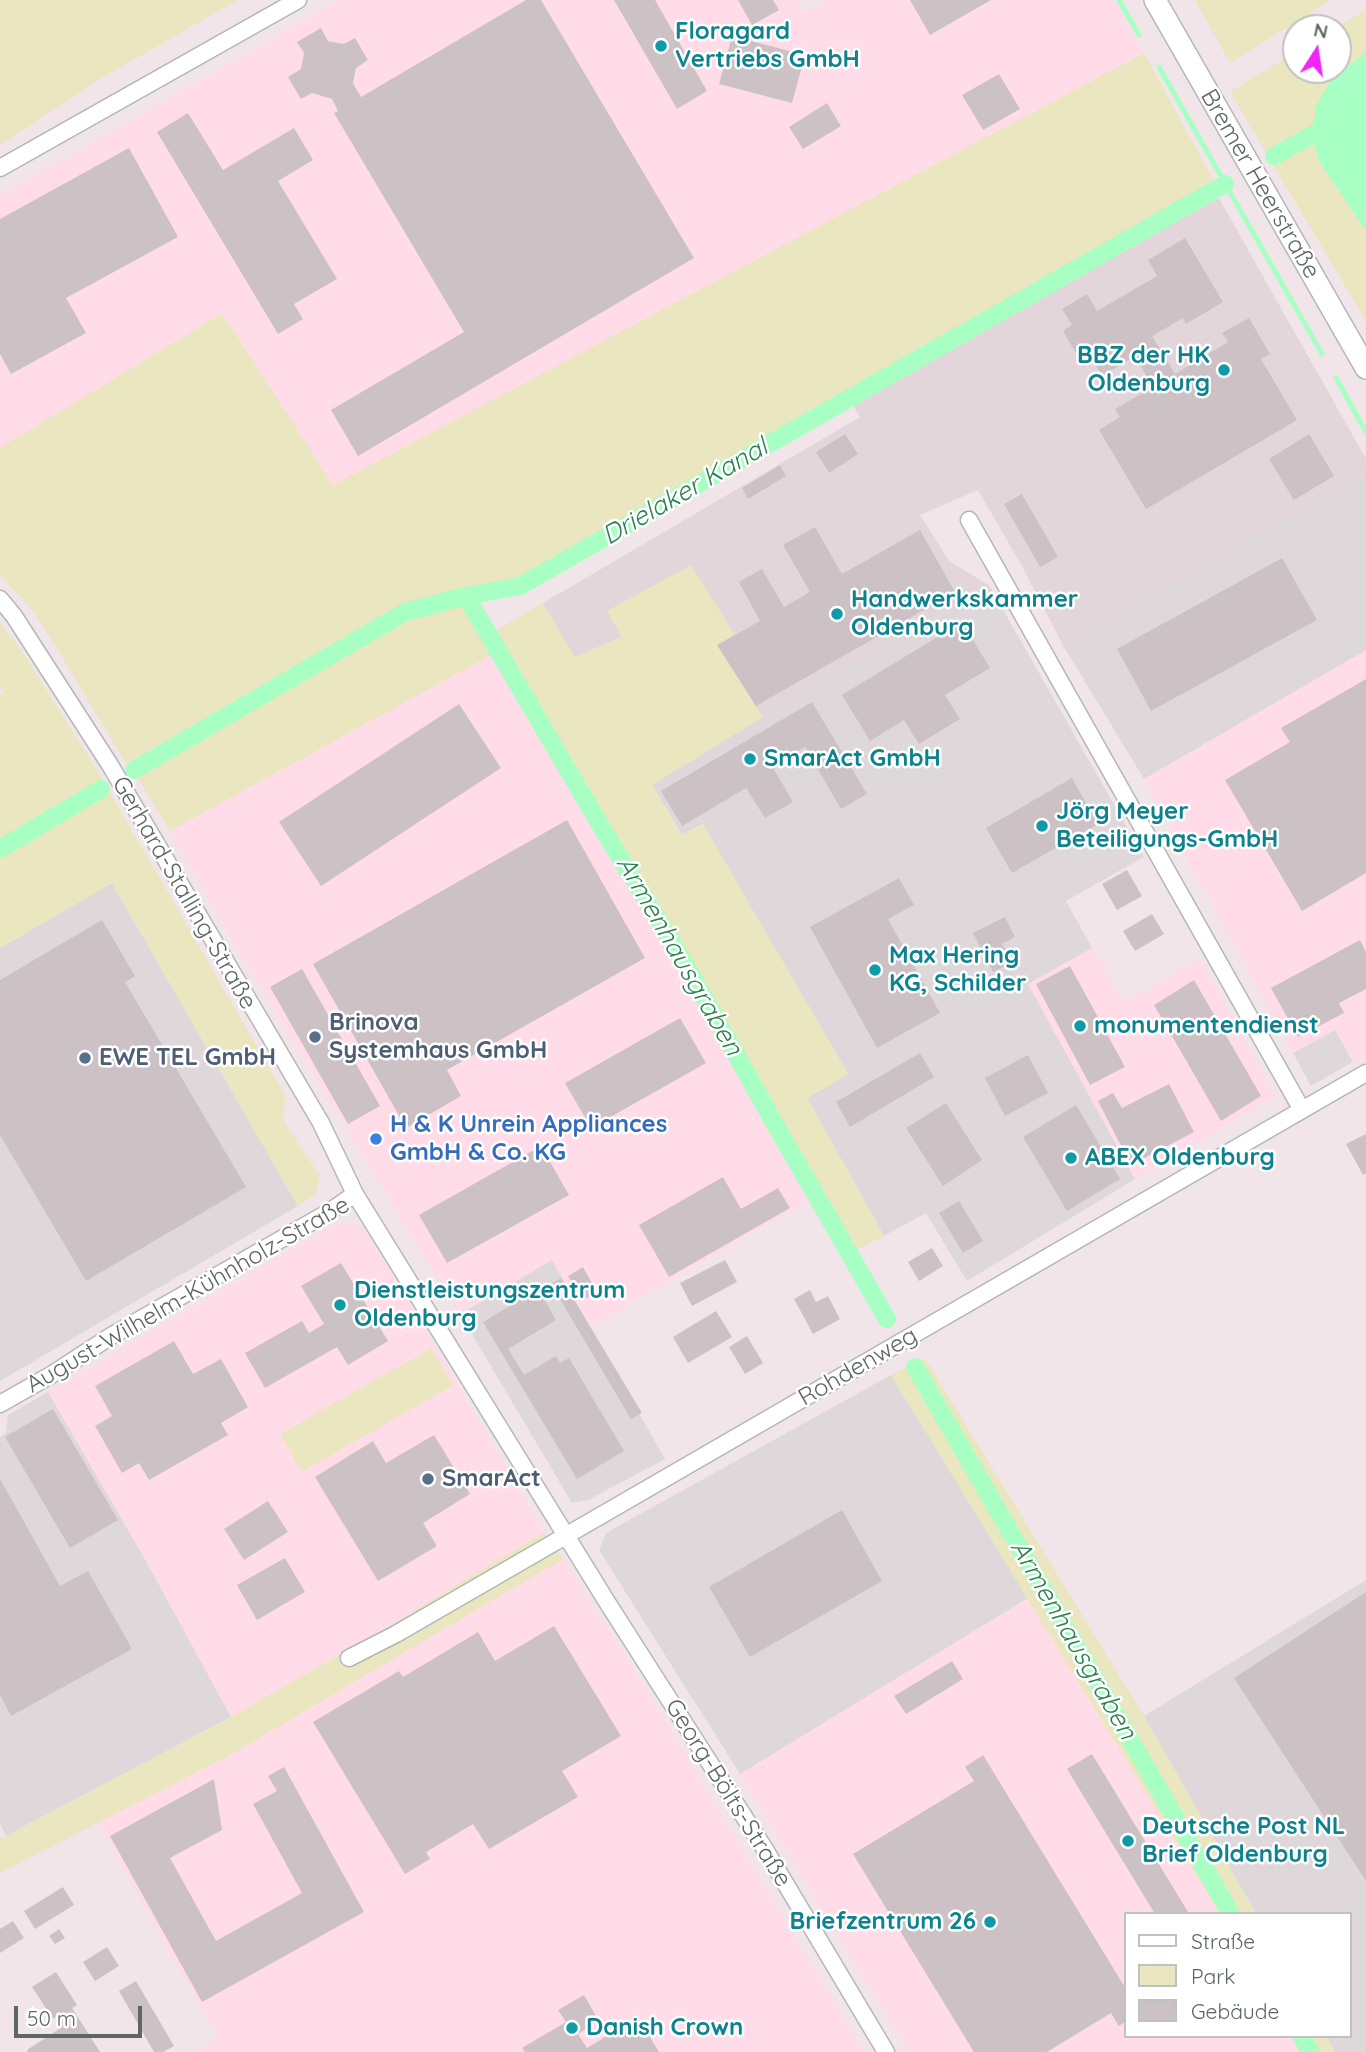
<!DOCTYPE html>
<meta charset="utf-8">
<style>
body{margin:0}
#map{position:relative;width:1366px;height:2052px;overflow:hidden;background:#f1e5e9;font-family:Quicksand,sans-serif}
canvas{display:block}
.legend{position:absolute;left:1124px;top:1912px;width:228px;height:126px;box-sizing:border-box;background:#fff;border:2px solid #bec2c0;margin:0;padding:9px 12px;list-style:none;font-size:21px;color:#5d6762}
.legend li{display:flex;align-items:center;gap:14px;height:35px}
.legend b{width:35px;border:2px solid #bec2c0}
.north{position:absolute;left:1282px;top:14px;width:70px;height:70px;box-sizing:border-box;background:#fff;border:2px solid #bec2c0;border-radius:50%;rotate:12deg;font-size:19px;font-weight:700;line-height:28px;text-align:center;color:#5d6762}
.north::after{content:'';display:block;margin:auto;width:24px;height:32px;background:#f324f8;clip-path:polygon(50% 0,100% 100%,50% 72%,0 100%)}
.scale{position:absolute;left:14px;top:2006px;width:128px;height:32px;box-sizing:border-box;border:4px solid #5d6762;border-top:0;padding-left:9px;font-size:21px;line-height:24px;white-space:nowrap;color:#5d6762;-webkit-text-stroke:5px #fff;paint-order:stroke}
</style>
<div id="map">
<canvas width="1366" height="2052"></canvas>
<ul class="legend">
<li><b style="height:9px;background:#fff"></b>Straße</li>
<li><b style="height:19px;background:#eae6c0"></b>Park</li>
<li><b style="height:19px;background:#ccc2c6"></b>Gebäude</li>
</ul>
<div class="north">N</div>
<div class="scale">50 m</div>
</div>
<script>
const ctx = document.querySelector('canvas').getContext('2d');
ctx.lineJoin = 'round';
function fillPath(path, color) {
  ctx.fillStyle = color;
  ctx.fill(path, 'evenodd');
}
function poly(rows) {
  const path = new Path2D();
  for (const r of rows) {
    path.moveTo(r[0], r[1]);
    for (let i = 2; i < r.length; i += 2) path.lineTo(r[i], r[i + 1]);
  }
  return path;
}
function stroke(path, color, width, dash) {
  ctx.strokeStyle = color;
  ctx.lineWidth = width;
  ctx.lineCap = dash ? 'butt' : 'round';
  ctx.setLineDash(dash || []);
  ctx.stroke(path);
}
function drawText(font, color, halo, rows, align = 'center') {
  ctx.font = font + ' Quicksand,sans-serif';
  ctx.lineWidth = 5;
  ctx.setLineDash([]);
  ctx.textBaseline = 'middle';
  ctx.strokeStyle = halo;
  ctx.fillStyle = color;
  for (const [text, x, y, turn = 0] of rows) {
    ctx.save();
    ctx.translate(x, y);
    ctx.rotate((+turn || 0) * Math.PI / 180);
    ctx.textAlign = isNaN(turn) ? turn : align;
    if (halo) ctx.strokeText(text, 0, 0);
    ctx.fillText(text, 0, 0);
    ctx.restore();
  }
}
const commercial = poly([
 [340,0,796,0,804,14,829,0,1113,0,1144,53,333,486,222,313,0,448,0,196],
 [1366,650,1366,1055,1353,1062,1335,1030,1293,1053,1144,779],
 [495,653,685,974,813,1198,591,1326,552,1260,459,1314,230,937,170,831],
 [1092,948,1124,1003,1200,959,1275,1096,1135,1179,1028,984],
 [337,1223,347,1223,360,1225,368,1233,544,1532,384,1629,231,1717,146,1561,48,1392],
 [431,1348,453,1385,280,1434],
 [563,1559,644,1686,864,2052,194,2052,218,2038,97,1822,227,1757],
 [1028,1598,1220,1914,1126,1914,1126,2036,1294,2036,1304,2052,909,2052,740,1774]
]);
const industrial = poly([
 [1366,473,1366,650,1144,779,1064,647],
 [989,585,1144,857,1066,901,1092,948,1028,984,1135,1179,967,1281,926,1213,884,1236,807,1098,848,1074,702,824,682,835,652,785,763,716],
 [112,883,298,1206,0,1381,0,948],
 [1335,1030,1353,1062,1311,1086,1293,1053],
 [552,1260,665,1459,588,1500,572,1503,460,1314],
 [891,1375,1028,1598,740,1774,599,1550,606,1533],
 [48,1392,146,1561,231,1717,6,1836,0,1824,0,1437,6,1433,8,1415],
 [1366,1580,1366,2052,1335,2052,1326,2036,1350,2036,1350,1914,1256,1914,1144,1716]
]);
const education = poly([
 [1219,198,1366,459,1366,473,1064,647,1023,568,978,490,920,515,949,561,989,585,763,716,652,785,492,633,860,417,852,403]
]);
const green = poly([
 [0,0,238,0,95,82,0,145],
 [1195,0,1331,0,1230,63],
 [1366,10,1366,52,1330,81,1319,161,1366,231,1366,321,1230,92,1296,52,1296,70,1338,70,1338,28,1336,28],
 [1144,53,1214,181,519,580,396,607,126,764,67,665,34,612,0,575,0,448,222,313,333,485],
 [691,565,735,635,718,645,763,717,652,785,681,835,703,824,848,1074,807,1098,884,1236,855,1251,693,966,492,633,543,603,575,657,621,637,607,611],
 [464,602,495,653,170,831,136,775,408,616],
 [0,623,22,651,97,770,285,1095,283,1120,320,1176,315,1194,298,1206,112,883,0,948,0,694,4,692,0,685],
 [431,1348,453,1385,302,1472,280,1434],
 [925,1358,1144,1716,1256,1914,1220,1914,891,1375],
 [544,1532,563,1559,227,1757,0,1873,0,1839,231,1717,384,1629],
 [1294,2036,1326,2036,1335,2052,1304,2052]
]);
const water = poly([
 [1366,52,1366,231,1319,161,1312,135,1316,106,1330,81]
]);
const stream = poly([
 [1119,0,1139,35],
 [1159,67,1322,354],
 [1336,378,1366,432]
]);
const canal = poly([
 [1274,156,1366,105],
 [466,596,596,818,688,969,776,1126,887,1319],
 [134,770,405,612,466,596,520,586,1225,184],
 [0,849,101,789],
 [915,1367,1231,1914],
 [1301,2036,1310,2052]
]);
const building = poly([
 [526,0,541,0,694,258,358,456,331,410,464,332,334,113,338,111,332,99,312,93,301,99,288,77,301,69,304,53,297,42,321,28,328,41,344,44,355,38,368,60,356,68,353,83,361,97],
 [614,0,655,0,707,91,677,109],
 [738,0,773,0,779,10,752,25],
 [910,0,991,0,930,35],
 [732,36,805,55,792,103,719,84],
 [999,74,1020,109,983,130,962,95],
 [827,103,841,126,803,149,789,127],
 [188,113,223,170,294,128,313,160,278,181,337,279,294,304,303,319,278,334,157,132],
 [129,148,178,237,66,298,86,333,11,374,0,354,0,219],
 [1185,238,1223,302,1186,324,1183,318,1152,336,1175,374,1228,342,1222,333,1249,318,1270,354,1261,359,1297,420,1146,509,1099,430,1120,417,1115,409,1153,387,1135,356,1102,376,1093,361,1084,367,1063,331,1072,325,1062,309,1087,294,1097,311,1157,276,1148,260],
 [845,434,858,454,829,473,816,452],
 [1309,434,1334,476,1294,500,1269,459],
 [780,465,786,476,748,499,742,488],
 [1022,494,1058,557,1040,567,1004,504],
 [815,527,842,574,920,530,955,592,756,706,717,645,760,621,739,582,762,569,784,607,810,592,783,545],
 [1282,558,1317,620,1151,711,1117,649],
 [962,622,990,668,945,695,960,719,919,744,904,720,870,741,842,695],
 [1366,679,1366,873,1302,911,1225,780,1290,742,1281,728],
 [812,702,867,794,841,809,805,747,772,766,793,802,765,818,746,788,682,826,661,791],
 [459,704,501,768,321,886,279,822],
 [1072,778,1098,824,1012,873,986,828],
 [567,820,645,958,447,1070,461,1096,406,1128,313,964],
 [1127,870,1142,896,1117,910,1102,884],
 [899,878,914,905,888,919,940,1013,877,1048,810,927],
 [1152,914,1164,934,1135,951,1123,931],
 [1005,917,1015,937,1002,944,1012,963,993,972,973,933],
 [102,920,135,976,125,982,246,1187,86,1281,0,1135,0,980],
 [1360,940,1366,952,1366,989,1339,1003,1344,1013,1298,1037,1271,988],
 [1070,966,1125,1067,1090,1085,1036,984],
 [302,969,380,1106,348,1124,270,987],
 [1194,980,1261,1096,1221,1121,1154,1005],
 [680,1018,706,1063,591,1128,565,1083],
 [920,1053,934,1077,850,1127,836,1102],
 [1028,1055,1048,1093,1005,1116,985,1078],
 [1169,1084,1194,1132,1131,1165,1098,1101,1113,1093,1122,1108],
 [946,1103,982,1160,943,1186,906,1128],
 [1076,1105,1120,1179,1067,1211,1023,1137],
 [1366,1134,1366,1173,1363,1175,1346,1144],
 [541,1146,569,1195,447,1263,419,1215],
 [723,1177,741,1209,778,1188,790,1208,669,1277,639,1225],
 [959,1201,983,1241,963,1253,939,1213],
 [932,1248,943,1266,919,1281,908,1262],
 [725,1260,737,1282,692,1306,680,1283],
 [341,1263,388,1341,348,1365,337,1347,265,1388,245,1353,302,1321,309,1333,324,1324,301,1286],
 [583,1267,597,1292,583,1300,568,1276],
 [561,1278,642,1413,631,1419,551,1284],
 [538,1289,556,1320,508,1349,524,1375,556,1356,560,1363,569,1358,624,1451,577,1479,483,1322],
 [810,1290,816,1302,828,1296,840,1319,813,1334,794,1299],
 [716,1311,732,1337,688,1363,673,1337],
 [747,1336,763,1363,745,1374,729,1347],
 [174,1341,193,1374,221,1359,248,1407,221,1423,228,1435,149,1480,139,1463,122,1473,95,1426,112,1416,95,1386],
 [53,1409,118,1520,70,1548,5,1437],
 [434,1435,470,1494,423,1523,437,1546,378,1581,315,1477,373,1441,386,1463],
 [0,1479,60,1586,88,1571,132,1649,11,1716,0,1695],
 [268,1501,288,1532,244,1560,224,1529],
 [842,1510,882,1581,750,1657,709,1587],
 [285,1558,305,1592,257,1620,237,1585],
 [1366,1592,1366,1881,1234,1678],
 [554,1626,621,1736,562,1771,578,1797,489,1849,473,1824,426,1852,430,1859,405,1874,313,1722,399,1671,403,1677,478,1632,495,1661],
 [952,1661,963,1679,906,1714,894,1696],
 [1092,1754,1188,1912,1186,1914,1155,1914,1067,1769],
 [983,1755,1126,1989,1126,2021,1119,2026,1111,2013,1047,2052,974,2052,853,1854,974,1781,965,1767],
 [284,1767,364,1912,202,2002,110,1836,214,1779,222,1830,170,1858,216,1941,302,1893,253,1804,277,1791,268,1776],
 [63,1887,74,1905,35,1929,24,1911],
 [13,1921,24,1938,0,1953,0,1929],
 [59,1929,65,1938,55,1944,49,1936],
 [107,1947,119,1966,95,1981,83,1962],
 [56,1972,77,2005,72,2008,100,2052,28,2052,27,2050,62,2027,56,2017,53,2019,32,1987],
 [136,1981,174,2046,163,2052,154,2052,119,1991],
 [584,1995,599,2021,578,2034,587,2048,638,2017,659,2052,525,2052,522,2048,566,2022,558,2010]
]);
const minor = poly([
 [0,168,298,0],
 [969,520,1302,1110],
 [0,599,14,616,110,765,321,1123,355,1194,607,1602,766,1851,886,2052],
 [0,1404,51,1375,111,1336,329,1212,355,1194],
 [349,1658,396,1634,1366,1073]
]);
const secondary = poly([
 [1155,0,1366,368]
]);
const markers = [
 [661,46,7,"#0f9aa8"],
 [1224,370,7,"#0f9aa8"],
 [837,614,7,"#0f9aa8"],
 [750,759,7,"#0f9aa8"],
 [1042,826,7,"#0f9aa8"],
 [875,970,7,"#0f9aa8"],
 [1080,1026,7,"#0f9aa8"],
 [315,1037,7,"#5c6f8a"],
 [85,1058,7,"#5c6f8a"],
 [376,1139,7,"#3f7fe0"],
 [1071,1158,7,"#0f9aa8"],
 [340,1305,7,"#0f9aa8"],
 [428,1479,7,"#5c6f8a"],
 [1128,1841,7,"#0f9aa8"],
 [990,1922,7,"#0f9aa8"],
 [572,2028,7,"#0f9aa8"]
];
const cultureNames = [
 ["Floragard",675,32],
 ["Vertriebs GmbH",675,60],
 ["BBZ der HK",1210,356,"right"],
 ["Oldenburg",1210,384,"right"],
 ["Handwerkskammer",851,600],
 ["Oldenburg",851,628],
 ["SmarAct GmbH",764,759],
 ["Jörg Meyer",1056,812],
 ["Beteiligungs-GmbH",1056,840],
 ["Max Hering",889,956],
 ["KG, Schilder",889,984],
 ["monumentendienst",1094,1026],
 ["ABEX Oldenburg",1085,1158],
 ["Dienstleistungszentrum",354,1291],
 ["Oldenburg",354,1319],
 ["Deutsche Post NL",1142,1827],
 ["Brief Oldenburg",1142,1855],
 ["Briefzentrum 26",976,1922,"right"],
 ["Danish Crown",586,2028]
];
const streetNames = [
 ["Bremer Heerstraße",1260,184,60],
 ["Gerhard-Stalling-Straße",184,893,60],
 ["August-Wilhelm-Kühnholz-Straße",188,1295,-30],
 ["Rohdenweg",858,1367,-30],
 ["Georg-Bölts-Straße",728,1793,58]
];
const serviceNames = [
 ["Brinova",329,1023],
 ["Systemhaus GmbH",329,1051],
 ["EWE TEL GmbH",99,1058],
 ["SmarAct",442,1479]
];
const shopNames = [
 ["H & K Unrein Appliances",390,1125],
 ["GmbH & Co. KG",390,1153]
];
const waterNames = [
 ["Drielaker Kanal",685,492,-30],
 ["Armenhausgraben",679,956,60],
 ["Armenhausgraben",1073,1640,60]
];
fillPath(commercial, '#ffdce8');
fillPath(industrial, '#dfd8da');
fillPath(education, '#e3d6da');
fillPath(green, '#eae6c0');
fillPath(water, '#a7ffc4');
stroke(stream, '#a7ffc4', 5);
stroke(canal, '#a7ffc4', 18);
fillPath(building, '#ccc2c6');
stroke(minor, '#b1b9b5', 19);
stroke(secondary, '#b0b9b5', 24);
stroke(minor, '#fff', 16);
stroke(secondary, '#fff', 21);
for (const [x, y, r, color] of markers) {
  const dot = new Path2D();
  dot.arc(x, y, r, 0, 2 * Math.PI);
  ctx.fillStyle = color;
  ctx.fill(dot);
  stroke(dot, '#fff', 2.5);
}
drawText('bold 24px', '#0d838f', '#fff', cultureNames, 'left');
drawText('24px', '#5d6762', '#fff', streetNames);
drawText('bold 24px', '#4e5e75', '#fff', serviceNames, 'left');
drawText('bold 24px', '#366cbe', '#fff', shopNames, 'left');
drawText('italic 26px', '#2c824f', '#fff', waterNames);
</script>
